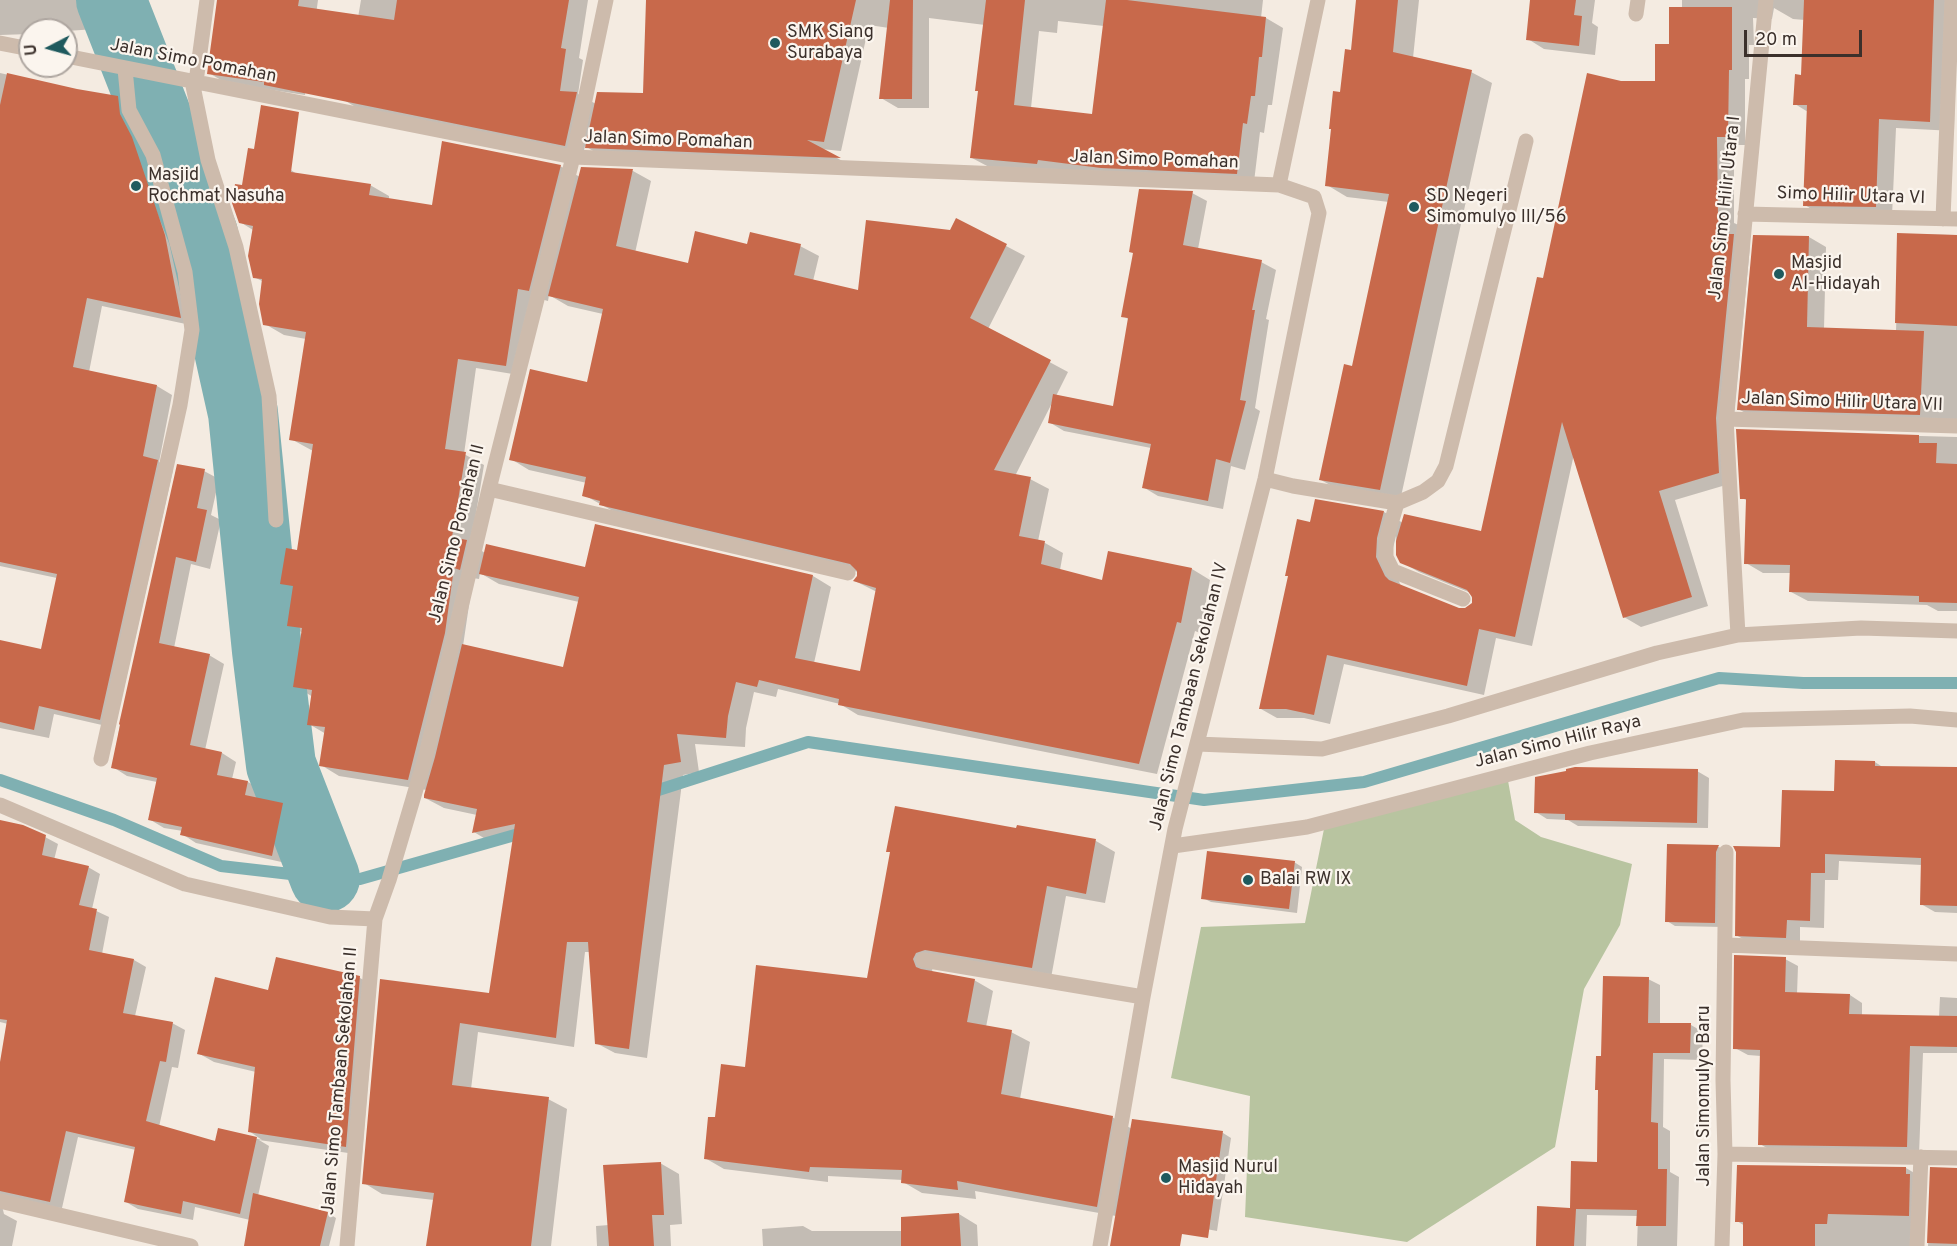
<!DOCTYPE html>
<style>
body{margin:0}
#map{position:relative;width:1957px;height:1246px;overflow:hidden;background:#f4ebe1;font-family:Overpass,sans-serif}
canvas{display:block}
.north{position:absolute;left:18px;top:18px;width:60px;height:60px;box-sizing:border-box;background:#fbf5ee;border:2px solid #aea6a0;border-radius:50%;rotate:264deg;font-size:16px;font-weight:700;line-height:24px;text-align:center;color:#3b302b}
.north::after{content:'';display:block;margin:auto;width:21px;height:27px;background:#1f5a5e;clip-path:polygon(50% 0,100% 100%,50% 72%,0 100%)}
.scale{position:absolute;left:1744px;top:30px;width:118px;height:27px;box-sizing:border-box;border:3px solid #3b302b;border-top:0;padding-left:8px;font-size:18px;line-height:21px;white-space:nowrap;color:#3b302b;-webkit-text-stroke:4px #fbf5ee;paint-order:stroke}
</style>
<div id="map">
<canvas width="1957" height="1246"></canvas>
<div class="north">U</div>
<div class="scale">20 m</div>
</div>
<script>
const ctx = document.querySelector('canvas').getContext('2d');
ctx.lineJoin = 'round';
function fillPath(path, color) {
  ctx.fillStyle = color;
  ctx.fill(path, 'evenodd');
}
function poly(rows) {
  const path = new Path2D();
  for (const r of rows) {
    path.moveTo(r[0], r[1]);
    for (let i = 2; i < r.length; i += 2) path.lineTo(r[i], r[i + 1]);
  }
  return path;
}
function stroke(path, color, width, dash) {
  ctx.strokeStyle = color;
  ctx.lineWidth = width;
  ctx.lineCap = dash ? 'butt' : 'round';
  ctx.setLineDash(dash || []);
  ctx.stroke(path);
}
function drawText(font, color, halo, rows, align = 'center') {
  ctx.font = font + ' Overpass,sans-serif';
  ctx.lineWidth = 4.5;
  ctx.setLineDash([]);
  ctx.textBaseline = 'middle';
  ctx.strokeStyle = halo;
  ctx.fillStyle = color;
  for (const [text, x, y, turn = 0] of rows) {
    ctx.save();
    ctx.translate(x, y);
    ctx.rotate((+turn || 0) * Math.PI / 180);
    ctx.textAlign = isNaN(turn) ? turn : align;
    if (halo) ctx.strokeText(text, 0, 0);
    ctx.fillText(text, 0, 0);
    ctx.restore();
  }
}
const green = poly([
 [1507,775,1515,820,1541,837,1632,864,1620,925,1584,989,1555,1147,1407,1242,1245,1217,1250,1096,1171,1078,1201,927,1305,923,1325,824]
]);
const shadow = poly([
 [0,0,105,0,112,28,66,31,30,30,30,34,0,35],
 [219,0,318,0,305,95,226,83,209,73],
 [361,0,588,0,579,58,583,60,578,94,596,104,645,94,647,0,1263,0,1261,18,1266,18,1283,28,1272,105,1268,105,1264,133,1260,132,1254,182,989,167,972,158,985,25,929,18,929,108,898,108,881,98,889,28,869,25,841,151,821,149,853,167,603,157,585,146,583,155,362,111,344,100],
 [1058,21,1104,26,1094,116,1031,108,1039,31,1057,33],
 [1358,0,1419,0,1413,58,1471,72,1492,83,1400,501,1341,491,1321,480,1353,368,1389,202,1347,197,1327,185,1342,94,1352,52],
 [1532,0,1595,0,1592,23,1598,27,1595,55,1544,49,1528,39],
 [1682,0,1957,0,1954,131,1896,128,1892,216,1821,215,1805,205,1808,112,1795,104,1803,76,1805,20,1793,19,1774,8,1772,19,1753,18,1754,45,1749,45,1749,79,1745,79,1745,145,1734,145,1734,223,1743,227,1742,241,1750,246,1733,429,1736,482,1675,500,1708,606,1641,627,1624,617,1574,454,1532,646,1496,638,1484,695,1344,664,1330,724,1304,718,1277,718,1261,709,1316,501,1384,512,1403,523,1482,533,1544,280,1621,83,1656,83,1671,46,1682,8],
 [1396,536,1397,554,1401,562,1419,572,1471,593,1473,604,1465,610,1459,610,1401,586,1393,568,1393,548],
 [0,73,117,99,133,108,147,147,195,326,102,306,89,372,157,386,172,395,159,462,173,470,115,728,54,714,49,738,0,728,0,642,42,651,57,578,0,566],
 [560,166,580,177,582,169,633,171,651,181,635,253,689,265,748,246,800,246,819,256,813,281,860,292,951,231,957,220,1025,256,988,329,1068,372,1056,396,1114,408,1130,320,1123,316,1192,193,1207,201,1198,249,1261,262,1276,270,1266,319,1269,320,1255,408,1260,411,1245,470,1231,466,1223,509,1158,496,1143,487,1151,448,1064,431,1049,422,1052,403,1015,476,1030,479,1049,489,1038,541,1045,543,1063,553,1060,570,1103,582,1192,569,1210,580,1200,633,1195,631,1157,774,858,715,840,704,778,689,776,697,754,692,746,728,745,747,695,744,699,772,683,775,647,1058,615,1053,596,1043,590,952,585,952,574,1047,478,1032,471,1089,548,1099,567,1109,551,1246,428,1246,434,1200,382,1194,364,1183,381,981,490,995,514,838,492,843,474,832,477,815,444,808,425,798,427,790,339,776,321,765,326,734,309,724,313,697,295,686,303,633,289,625,294,591,282,583,298,552,313,451,291,439,306,339,284,335,265,324,264,282,254,277,253,230,240,222,243,187,291,170,298,175,370,185,389,196,389,200,433,206],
 [549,295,568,306,603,314,588,383,511,459,529,470,587,483,584,495,620,515,858,572,859,575,855,581,877,592,861,673,814,663,831,587,813,576,596,526,586,569,485,553,471,544,484,465,464,454,476,368,525,376,537,298,548,301],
 [480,573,499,584,579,602,564,669,463,646,473,578,479,579],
 [1899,234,1957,235,1957,425,1755,418,1738,409,1809,237,1826,247,1824,329,1896,331],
 [1738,431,1957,437,1957,611,1938,611,1927,605,1808,601,1791,592,1791,573,1763,573,1746,563,1748,501,1742,498],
 [204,471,219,479,211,515,221,520,210,569,191,564,174,648,209,655,224,664,205,750,222,753,236,762,232,779,248,782,262,790,260,799,283,804,297,812,286,863,196,843,182,834,183,831,164,828,149,819,157,782,127,776,113,767,120,724],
 [1875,762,1884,768,1957,769,1957,913,1935,912,1921,904,1922,865,1839,861,1838,880,1825,880,1824,928,1800,927,1800,945,1750,943,1736,935,1782,848,1836,792],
 [1697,771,1709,778,1708,828,1578,826,1568,820,1547,819,1536,812],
 [0,822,45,837,58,844,54,860,88,867,100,874,92,909,109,917,102,954,134,960,146,967,135,1016,172,1023,185,1030,178,1068,172,1067,159,1127,216,1143,219,1130,262,1140,249,1131,256,1072,214,1062,198,1053,269,991,360,978,376,987,362,1155,259,1140,269,1146,258,1196,328,1213,336,1218,329,1246,245,1246,250,1220,195,1207,193,1220,138,1209,126,1202,136,1150,78,1137,62,1208,2,1206,4,1214,17,1221,12,1246,0,1246,0,1070,8,1024,0,1022],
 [1018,827,1096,841,1115,852,1105,903,1066,896,1051,978,935,964,932,970,933,973,974,980,993,991,986,1027,1011,1032,1030,1042,1020,1099,1112,1117,1132,1129,1223,1133,1231,1138,1217,1231,1126,1214,1116,1216,975,1191,976,1199,922,1193,903,1182,903,1180,828,1176,828,1182,724,1169,705,1158,717,1119,746,1068,869,980,1017,830],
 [1669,846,1719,847,1726,851,1723,927,1675,926,1667,921],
 [1294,862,1302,867,1297,913,1211,902,1203,898],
 [1785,959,1798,966,1797,994,1850,995,1862,1003,1862,1016,1939,1017,1940,997,1957,998,1957,1053,1923,1053,1919,1154,1772,1151,1760,1144,1761,1056,1748,1055,1735,1048],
 [1648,979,1660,985,1660,1024,1691,1025,1703,1032,1702,1060,1664,1059,1663,1127,1670,1131,1670,1172,1679,1177,1677,1246,1637,1246,1638,1216,1587,1215,1586,1246,1537,1246,1571,1209,1599,1163,1602,1057],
 [660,1163,679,1174,682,1224,670,1225,671,1246,597,1246,596,1226,609,1225],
 [1906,1168,1921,1177,1922,1246,1744,1246,1745,1226,1737,1221],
 [1931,1176,1957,1177,1957,1246,1928,1246],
 [959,1214,977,1225,978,1246,763,1246,762,1229,803,1226,812,1231,902,1231]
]);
const stream = poly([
 [0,780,114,820,221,866,325,878,360,879,529,831],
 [646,794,808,742,1204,800,1364,782,1719,678,1803,683,1957,683]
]);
const river = poly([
 [111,0,203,234,243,413,267,651,281,765,325,878]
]);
const building = poly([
 [217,0,299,0,298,6,394,20,397,0,569,0,561,48,566,49,560,91,577,92,565,146,264,85,264,82,207,74],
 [646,0,856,0,824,142,807,140,841,158,585,148,597,92,643,93],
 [890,0,913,0,912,99,879,99],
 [986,0,1025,0,1014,105,1092,114,1106,0,1127,0,1266,17,1262,57,1259,57,1255,96,1251,96,1247,124,1243,123,1237,174,1101,168,1038,160,1037,164,970,158,978,91,975,91],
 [1356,0,1398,0,1393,52,1472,70,1380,490,1319,480,1344,364,1352,366,1389,194,1325,186,1331,129,1329,129,1333,91,1340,92,1345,49,1351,50],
 [1530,0,1576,0,1574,15,1582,16,1579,46,1526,40],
 [1804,0,1934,0,1930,122,1879,119,1876,207,1803,206,1807,105,1793,105,1795,74,1801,75],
 [1669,7,1732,7,1732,70,1729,70,1728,137,1717,137,1718,216,1726,216,1726,234,1734,234,1716,418,1719,473,1659,491,1692,597,1623,618,1562,422,1515,637,1479,629,1467,686,1327,655,1314,715,1286,709,1259,709,1288,576,1285,576,1297,519,1310,522,1315,499,1384,511,1377,538,1376,557,1385,576,1389,580,1459,608,1465,608,1472,603,1472,597,1467,590,1400,563,1396,555,1396,541,1404,514,1481,531,1537,277,1543,278,1587,73,1621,81,1655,81,1655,44,1669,44],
 [7,73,77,89,118,96,120,114,132,137,165,235,181,318,87,298,73,367,157,385,143,456,158,460,100,720,39,706,34,730,0,722,0,640,41,649,57,574,0,562,0,105],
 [261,105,299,112,291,172,371,184,369,195,432,205,442,141,561,165,529,291,518,289,506,366,458,359,445,449,466,452,452,537,467,540,460,570,454,568,445,633,408,780,319,766,325,727,307,725,312,690,293,687,302,628,287,626,293,586,280,584,286,548,297,550,313,444,289,440,306,332,263,325,259,304,262,279,253,278,248,256,253,226,239,223,232,203,235,184,242,185,248,148,254,149],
 [581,167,633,169,616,246,688,263,695,231,747,244,750,232,801,244,794,275,858,290,866,220,950,230,956,218,1007,244,970,318,1051,360,994,470,1031,477,1019,536,1045,541,1041,564,1102,580,1108,551,1192,568,1181,623,1177,622,1139,764,838,705,839,699,759,680,757,687,736,682,728,716,726,738,677,734,681,762,664,765,629,1049,595,1044,588,942,567,942,556,1038,460,1023,452,1085,549,1097,531,1246,426,1246,434,1193,362,1184,380,979,489,993,515,824,472,833,477,809,424,798,424,795,435,757,462,644,563,667,579,597,479,574,486,544,585,567,595,524,813,575,795,658,860,671,876,588,853,581,857,576,857,571,850,564,599,505,600,501,582,496,586,477,509,460,530,369,587,382,603,309,548,296],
 [1139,189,1193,191,1183,245,1262,260,1252,310,1255,310,1240,400,1246,401,1230,463,1216,459,1208,501,1142,488,1151,444,1048,423,1053,394,1113,406,1128,318,1121,317,1133,253,1129,252],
 [1897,233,1957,235,1957,326,1895,323],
 [1753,235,1809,236,1807,327,1924,331,1920,415,1737,410],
 [1736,429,1919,435,1919,443,1937,443,1936,463,1957,464,1957,603,1919,602,1919,596,1789,592,1790,565,1744,564,1746,499,1740,499],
 [177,464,205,469,197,508,207,510,196,562,176,557,159,643,210,654,190,745,222,752,217,775,248,781,245,795,283,803,272,856,180,835,182,827,148,820,157,778,111,768,120,725,119,724],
 [1835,760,1875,761,1875,766,1957,767,1957,906,1920,905,1921,858,1825,854,1825,873,1811,873,1810,921,1787,920,1786,938,1735,936,1736,852,1733,846,1780,847,1782,790,1834,791],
 [1575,767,1698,769,1697,823,1565,820,1565,814,1534,813,1535,777,1566,771,1566,769],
 [895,806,1016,828,1017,825,1096,839,1086,894,1047,886,1032,968,925,950,916,953,913,959,916,967,921,969,975,979,967,1022,1012,1030,1001,1094,1113,1116,1097,1207,957,1181,958,1190,901,1183,902,1170,810,1167,809,1172,704,1159,708,1117,715,1117,721,1064,745,1067,756,965,867,978,890,852,886,852],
 [0,820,23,825,46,835,42,855,89,866,79,905,97,909,89,950,134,959,123,1013,173,1022,166,1062,160,1061,146,1121,215,1141,218,1128,257,1137,240,1214,183,1201,181,1214,124,1202,135,1147,66,1131,50,1202,0,1191,0,1062,7,1020,0,1019],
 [1667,844,1719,845,1716,852,1715,923,1665,922],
 [1207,851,1295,861,1289,909,1201,899],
 [1734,955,1786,957,1785,992,1850,994,1849,1014,1957,1016,1957,1047,1910,1046,1907,1147,1758,1145,1760,1050,1733,1049],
 [276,957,360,976,346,1147,248,1132,255,1067,197,1054,215,977,268,990],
 [1603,976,1649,977,1648,1023,1691,1023,1690,1053,1653,1053,1651,1122,1658,1123,1658,1169,1667,1169,1666,1226,1636,1226,1637,1210,1576,1209,1574,1246,1536,1246,1537,1206,1570,1208,1571,1161,1597,1162,1598,1090,1595,1090,1596,1056,1601,1056],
 [1132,1119,1223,1131,1208,1238,1182,1234,1180,1246,1110,1246],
 [661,1162,664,1215,652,1215,654,1246,609,1246,603,1165],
 [1737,1165,1906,1167,1906,1174,1910,1174,1909,1216,1828,1214,1827,1224,1815,1224,1815,1246,1743,1246,1743,1222,1735,1222],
 [1930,1167,1957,1168,1957,1244,1927,1243],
 [253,1193,328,1212,320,1246,244,1246],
 [959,1213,961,1246,901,1246,901,1217]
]);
const minor = poly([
 [1636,14,1638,0],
 [0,43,30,49],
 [66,56,573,157,1279,185,1314,197,1319,213,1265,479,1175,829,1143,997,1100,1246],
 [192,81,208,160,236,247,269,396,276,520],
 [196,82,207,0],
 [1279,185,1318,0],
 [1745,214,1957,219],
 [1943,219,1952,0],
 [1726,419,1957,426],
 [1265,479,1293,486,1397,503,1423,492,1438,481,1446,466,1526,141],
 [489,489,848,573],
 [1397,503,1386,540,1386,557,1393,571,1463,599],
 [1738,635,1726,419,1766,0],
 [1197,744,1322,749,1448,716,1657,653,1738,635,1861,628,1957,631],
 [101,759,180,405,192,330,185,272,153,155,129,110,125,69],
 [0,805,185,884,330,917,375,919],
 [1173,846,1307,827,1590,753,1743,720,1910,716,1957,720],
 [1726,945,1957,954],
 [923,960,1143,997],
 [1725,1154,1957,1158],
 [0,1201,191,1246],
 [347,1246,375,919,389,880,426,755,489,489,573,157,606,0],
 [1722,1246,1725,1154,1723,1080,1726,852],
 [1917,1246,1921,1157]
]);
const markers = [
 [775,43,6,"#1f5a5e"],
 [136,186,6,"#1f5a5e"],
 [1414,207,6,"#1f5a5e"],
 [1779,274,6,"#1f5a5e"],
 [1248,880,6,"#1f5a5e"],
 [1166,1178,6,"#1f5a5e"]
];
const poiNames = [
 ["SMK Siang",787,33],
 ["Surabaya",787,54],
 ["Masjid",148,176],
 ["Rochmat Nasuha",148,197],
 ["SD Negeri",1426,197],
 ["Simomulyo III/56",1426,218],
 ["Masjid",1791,264],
 ["Al-Hidayah",1791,285],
 ["Balai RW IX",1260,880],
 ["Masjid Nurul",1178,1168],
 ["Hidayah",1178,1189]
];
const streetNames = [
 ["Jalan Simo Pomahan",193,62,11],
 ["Jalan Simo Pomahan",668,141,2],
 ["Jalan Simo Pomahan",1154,161,2],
 ["Simo Hilir Utara VI",1851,197,2],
 ["Jalan Simo Hilir Utara I",1726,208,-84],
 ["Jalan Simo Hilir Utara VII",1842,403,2],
 ["Jalan Simo Pomahan II",458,534,-76],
 ["Jalan Simo Tambaan Sekolahan IV",1190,697,-76],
 ["Jalan Simo Hilir Raya",1558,743,-14],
 ["Jalan Simo Tambaan Sekolahan II",341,1081,-85],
 ["Jalan Simomulyo Baru",1705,1096,-90]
];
fillPath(green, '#b8c4a0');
fillPath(shadow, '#0003');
stroke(stream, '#7fb0b2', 12);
stroke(river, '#7fb0b2', 70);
fillPath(building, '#c8694b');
stroke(minor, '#cdbbac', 15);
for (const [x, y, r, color] of markers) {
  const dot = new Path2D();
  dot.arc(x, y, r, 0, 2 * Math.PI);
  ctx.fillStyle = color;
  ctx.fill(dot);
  stroke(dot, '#fbf5ee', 2);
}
drawText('18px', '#3b302b', '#fbf5ee', poiNames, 'left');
drawText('18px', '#3b302b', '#fbf5ee', streetNames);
</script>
